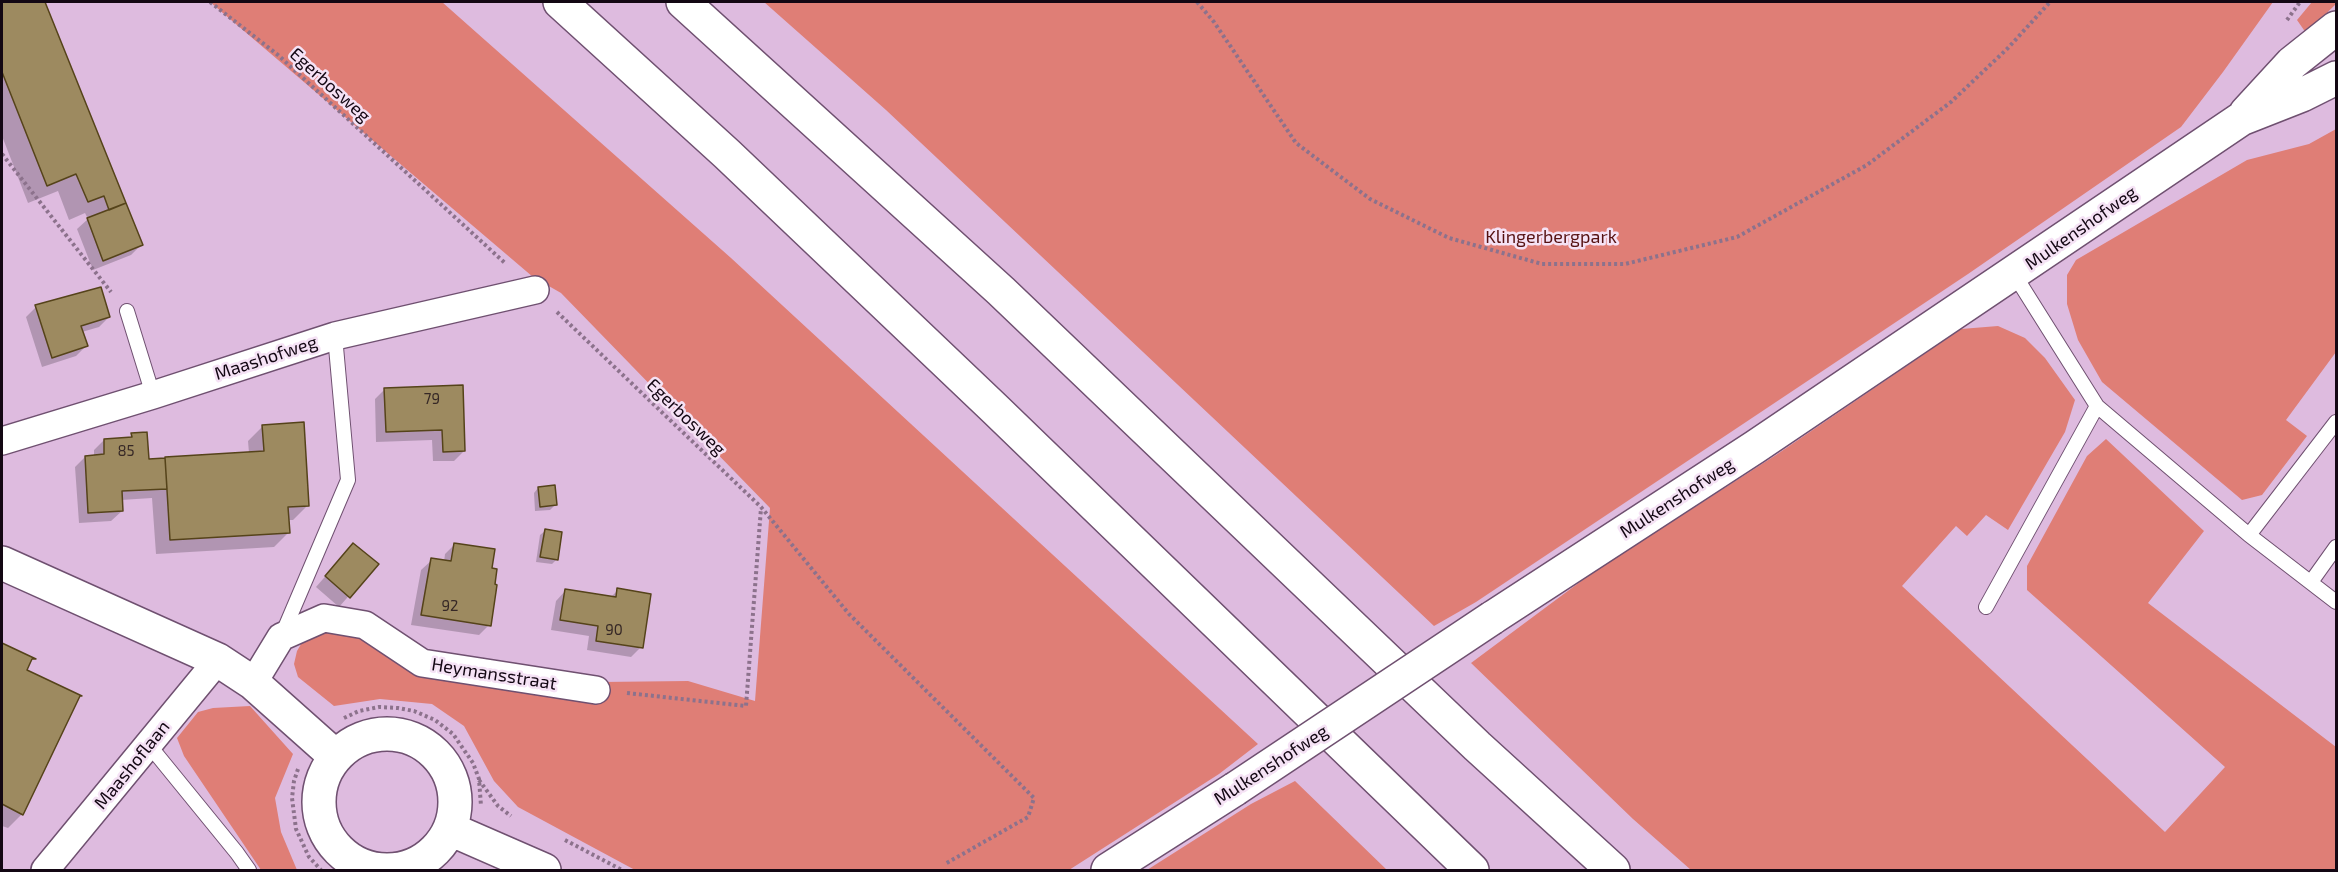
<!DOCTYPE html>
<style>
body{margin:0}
#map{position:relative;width:2338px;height:872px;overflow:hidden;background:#debbdf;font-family:"Exo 2",sans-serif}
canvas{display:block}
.frame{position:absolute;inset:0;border:3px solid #130713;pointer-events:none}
</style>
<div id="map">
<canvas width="2338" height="872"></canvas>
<div class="frame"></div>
</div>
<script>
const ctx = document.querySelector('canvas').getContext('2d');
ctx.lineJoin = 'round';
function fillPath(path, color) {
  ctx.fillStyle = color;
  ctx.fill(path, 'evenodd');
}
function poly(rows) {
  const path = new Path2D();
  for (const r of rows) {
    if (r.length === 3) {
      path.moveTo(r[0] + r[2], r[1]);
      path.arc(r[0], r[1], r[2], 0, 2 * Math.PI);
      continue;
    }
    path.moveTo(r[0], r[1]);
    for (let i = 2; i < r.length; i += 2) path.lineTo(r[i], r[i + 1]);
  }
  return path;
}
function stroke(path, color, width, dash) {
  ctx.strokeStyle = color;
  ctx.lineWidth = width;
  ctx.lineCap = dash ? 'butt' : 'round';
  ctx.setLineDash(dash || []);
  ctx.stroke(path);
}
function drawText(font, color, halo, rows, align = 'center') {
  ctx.font = font + ' "Exo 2",sans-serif';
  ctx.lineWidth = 5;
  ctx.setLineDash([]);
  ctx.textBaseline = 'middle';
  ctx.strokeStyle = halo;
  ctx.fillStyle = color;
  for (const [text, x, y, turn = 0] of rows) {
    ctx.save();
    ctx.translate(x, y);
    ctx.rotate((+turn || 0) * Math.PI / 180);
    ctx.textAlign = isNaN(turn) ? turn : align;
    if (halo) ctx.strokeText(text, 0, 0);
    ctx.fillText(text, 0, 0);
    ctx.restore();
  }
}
const green = poly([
 [210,2,442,2,731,258,1258,744,1219,774,1069,870,635,870,518,807,494,781,464,726,432,704,380,699,334,706,298,677,294,664,297,651,304,639,318,632,360,634,403,667,441,679,601,682,688,681,755,701,770,508,561,293,533,277],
 [764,2,2273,2,2223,72,2181,127,1968,274,1476,602,1434,626,886,110],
 [2312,2,2336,2,2336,4,2306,33,2297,20],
 [2336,129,2336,352,2286,420,2307,436,2262,495,2242,500,2102,382,2078,340,2067,304,2067,275,2076,260,2247,160,2309,144],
 [1998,326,2025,338,2045,358,2075,400,2065,432,2008,530,1986,515,1967,536,1956,526,1902,586,2165,832,2225,767,2027,590,2027,566,2087,456,2106,439,2204,531,2148,603,2336,747,2336,870,1691,870,1633,819,1471,663,1592,573,1776,455,1961,329],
 [250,706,293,754,275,798,281,832,297,870,261,870,184,756,177,738,198,712,213,708],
 [1295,781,1387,870,1147,870,1251,804]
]);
const shadow = poly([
 [2,2,44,2,141,245,131,255,93,270,77,229,88,219,85,213,69,220,58,191,28,203,2,136],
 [36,307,109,317,99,327,82,332,86,346,76,356,42,367,26,317],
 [462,387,464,451,454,461,433,461,432,440,376,442,375,399,385,389],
 [263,426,308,505,293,520,288,520,288,533,274,547,156,554,152,498,121,500,122,511,111,521,79,523,75,467,85,457,94,456,94,450,104,440,127,439,132,435,147,461,249,453,248,441],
 [538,488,555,505,550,510,535,511,534,493],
 [545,531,557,559,552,564,536,562,540,535],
 [455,544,490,569,489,625,479,635,411,625,421,570,432,560,444,562,445,554],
 [344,555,377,564,339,607,316,587],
 [566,590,610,598,618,590,641,647,631,657,587,650,589,636,551,630,556,601],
 [2,644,31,658,25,671,22,814,8,828,2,826]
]);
const building = poly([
 [2,2,45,2,126,203,109,210,104,196,88,202,76,174,47,186,2,72,2,2],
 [126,203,143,245,103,261,87,218,126,203],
 [101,287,110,317,81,326,88,346,52,358,35,305,101,287],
 [463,385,465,451,443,452,442,430,386,432,384,388,463,385],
 [304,422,309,506,288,507,290,533,170,540,165,457,264,451,262,425,304,422],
 [147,432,149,459,165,458,167,489,122,491,123,511,88,513,85,456,104,454,104,439,132,437,131,433,147,432],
 [555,485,557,505,540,507,538,487,555,485],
 [545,529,562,532,558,560,540,557,545,529],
 [353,543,379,564,350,598,325,576,353,543],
 [454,543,495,549,492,568,497,569,495,584,497,585,491,626,421,615,431,558,451,561,454,543],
 [617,588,651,594,643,648,596,641,598,626,560,620,565,589,616,597,617,588],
 [2,643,36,659,32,659,27,670,82,696,80,696,23,815,2,804,2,643]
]);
const path = poly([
 [210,2,278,55,506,264],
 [1197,2,1214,22,1296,143,1370,199,1449,238,1542,264,1625,264,1737,237,1867,165,1951,102,2008,48,2050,2],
 [2287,20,2300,2],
 [2,154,111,292],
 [557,312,761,507,849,614,1034,798,1028,817,945,864],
 [627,693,746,706,761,508],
 [344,718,359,711,379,707,398,708,414,711,435,720,453,734,473,763,479,779,481,806],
 [298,769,294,781,292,798,296,829,309,857,321,870],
 [479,780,498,806,511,816],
 [565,840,622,870]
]);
const lane = poly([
 [2014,274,2097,406,2249,535,2336,602],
 [127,311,153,395],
 [2249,535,2336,422],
 [2311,582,2336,547],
 [1986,607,2097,406],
 [282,635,348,480,335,336],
 [149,745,237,853,249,870]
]);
const street = poly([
 [2,441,153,395,335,336,535,290],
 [253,683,281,637,324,618,365,625,422,663,596,690],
 [45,870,218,660],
 [360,870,362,866]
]);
const secondary = poly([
 [2246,113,2292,63,2336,28],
 [2,563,218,660,253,683,335,756],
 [1492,618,1755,447,2241,119,2302,95,2336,78],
 [387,802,68],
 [450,829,544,870],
 [1108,870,1235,789]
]);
const highway = poly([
 [560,2,727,154,995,409,1472,870],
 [683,2,1001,291,1477,746,1613,870]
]);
const secondaryBridge = poly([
 [1235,789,1492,618]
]);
const numberNames = [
 ["79",432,399],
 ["85",126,451],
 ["92",450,606],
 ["90",614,630]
];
const streetNames = [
 ["Egerbosweg",330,85,42],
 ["Mulkenshofweg",2081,228,-35],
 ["Maashofweg",266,358,-18],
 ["Egerbosweg",686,417,44],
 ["Mulkenshofweg",1677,498,-33],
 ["Heymansstraat",494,674,9],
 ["Maashoflaan",132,765,-51],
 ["Mulkenshofweg",1271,765,-33]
];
const parkNames = [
 ["Klingerbergpark",1551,237]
];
fillPath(green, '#df7e76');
fillPath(shadow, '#0003');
fillPath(building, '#9d8a60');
stroke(building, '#55431a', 1.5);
stroke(lane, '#6f5070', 16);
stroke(street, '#6f5070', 30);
stroke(secondary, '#6f5070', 36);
stroke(highway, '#6f5070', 36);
stroke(path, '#8c728c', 4, [3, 3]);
stroke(lane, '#fff', 14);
stroke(street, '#fff', 27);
stroke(secondary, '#fff', 33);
stroke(highway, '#fff', 33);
stroke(secondaryBridge, '#6f5070', 36, []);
stroke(secondaryBridge, '#fff', 33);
drawText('15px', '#362826', null, numberNames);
drawText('18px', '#130713', '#f5e2f5', streetNames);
drawText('18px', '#551010', '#f5e2f5', parkNames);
</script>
